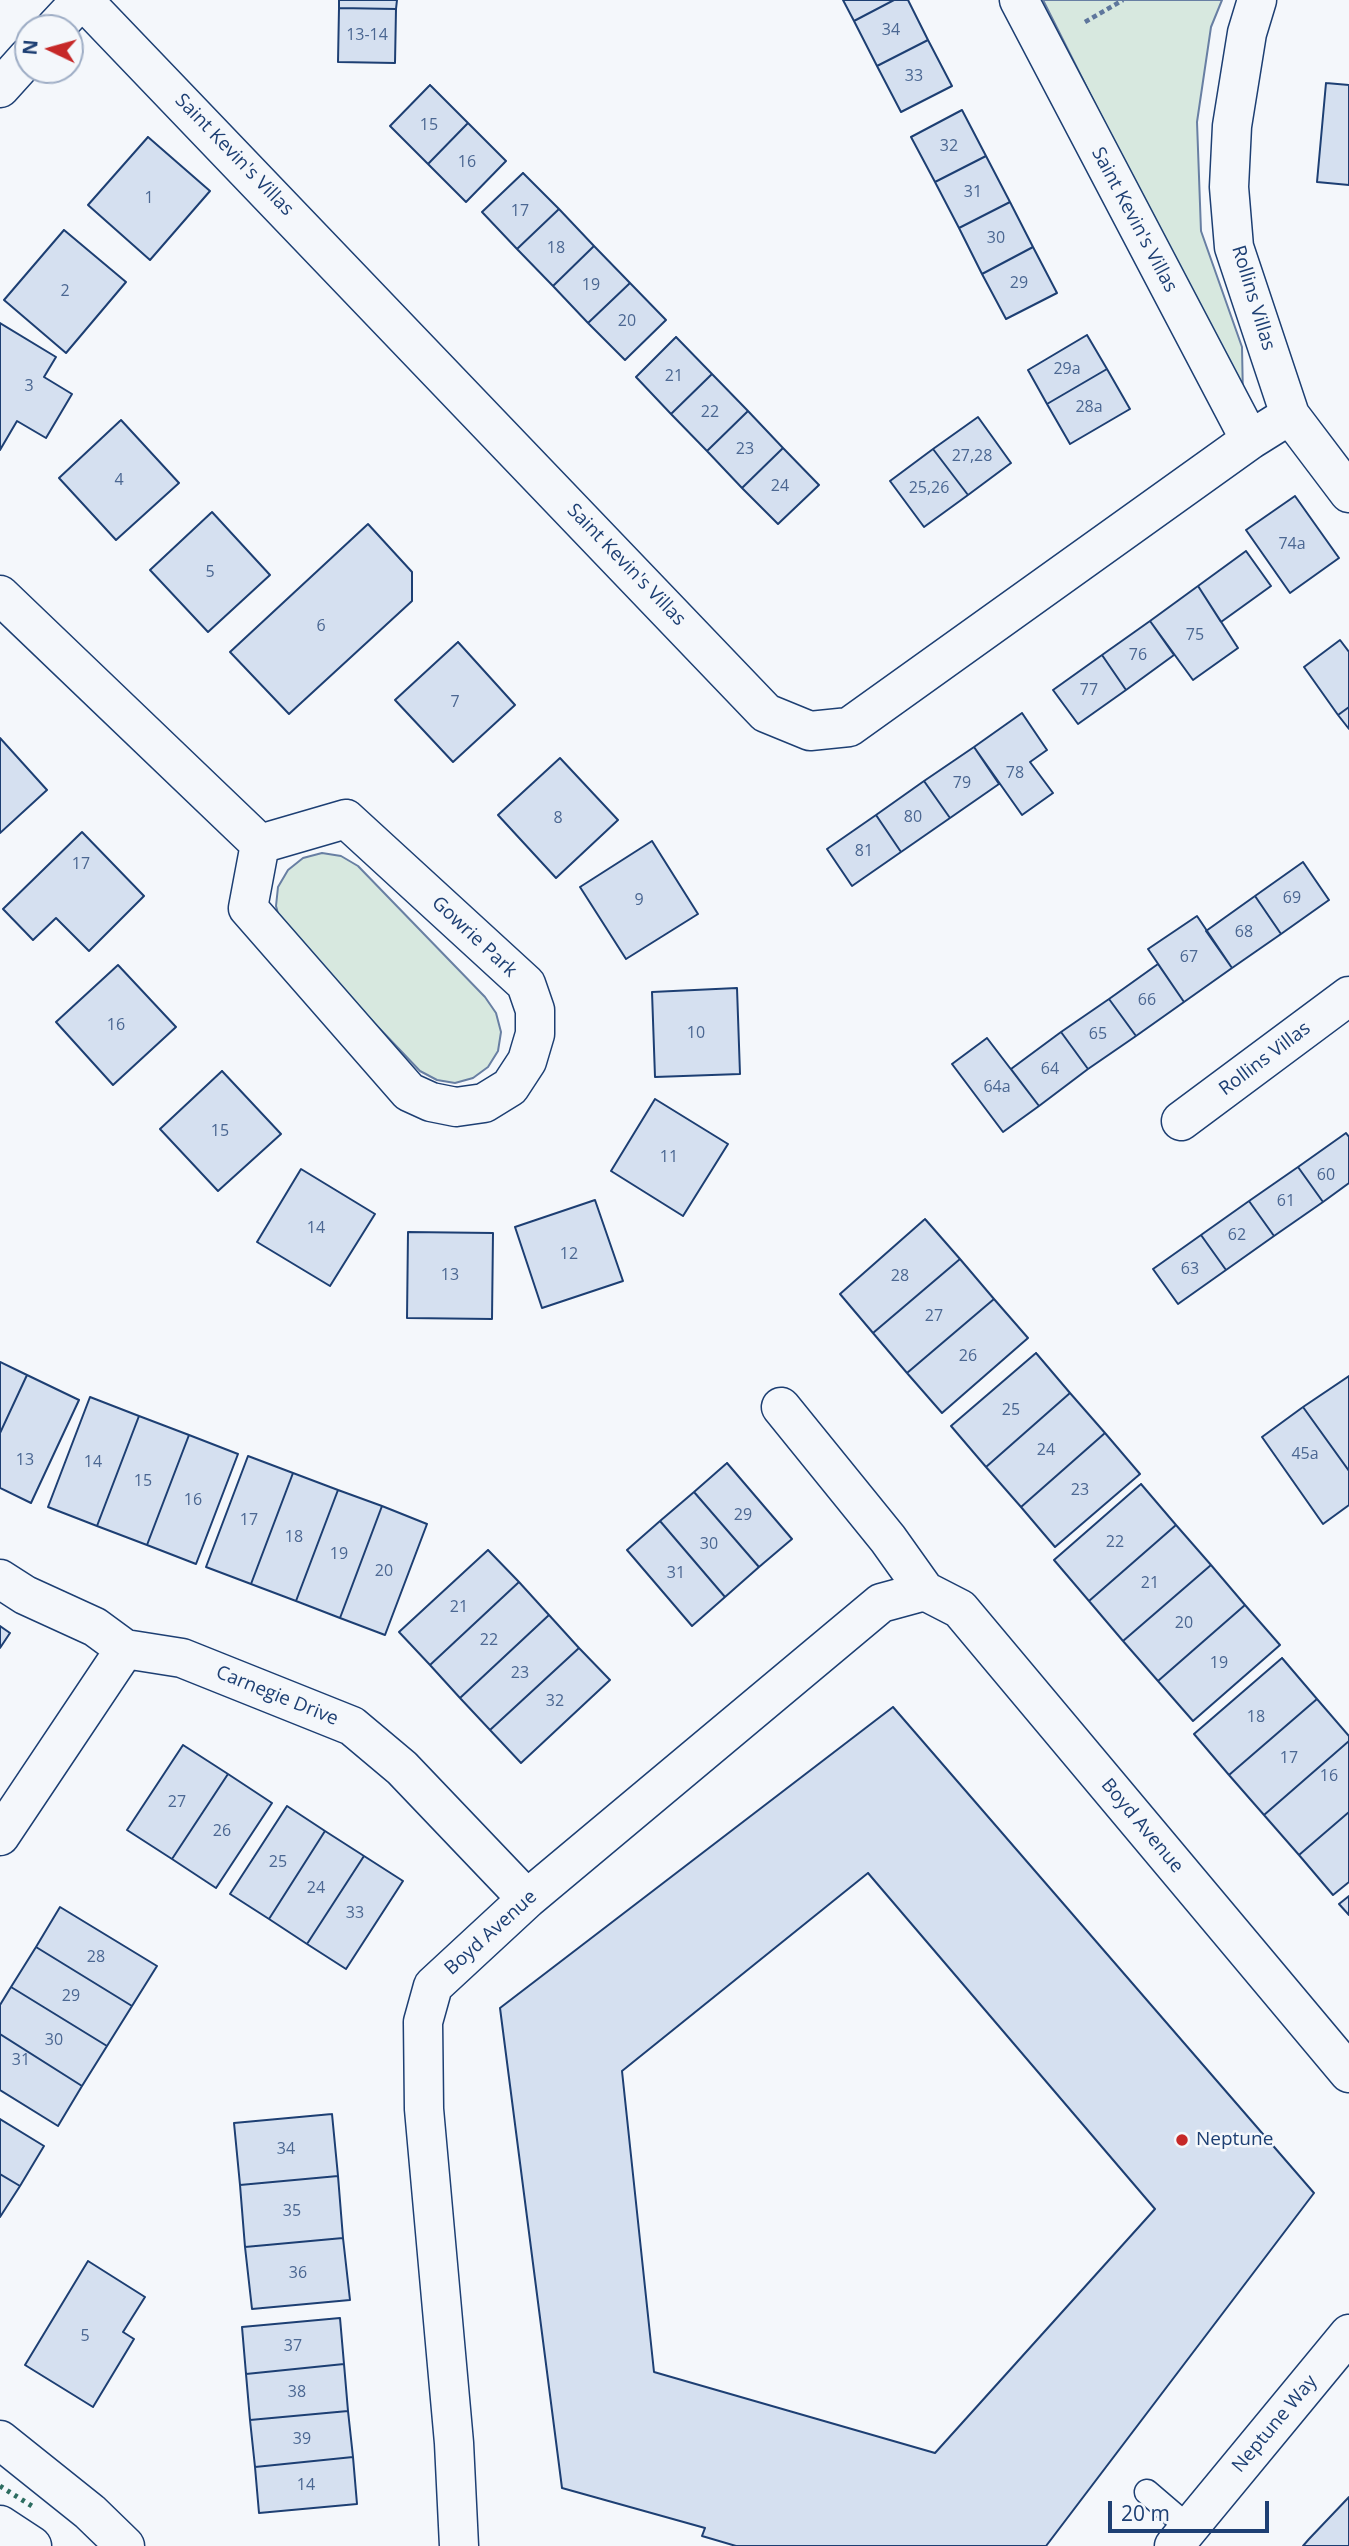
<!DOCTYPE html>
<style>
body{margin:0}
#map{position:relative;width:1349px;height:2546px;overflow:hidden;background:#f4f7fb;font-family:"Open Sans",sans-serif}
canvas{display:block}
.north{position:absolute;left:14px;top:14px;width:70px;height:70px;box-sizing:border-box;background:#f4f7fb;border:2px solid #9eadc5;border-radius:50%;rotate:275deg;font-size:19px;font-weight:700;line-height:28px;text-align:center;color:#1d3f73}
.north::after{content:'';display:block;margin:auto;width:24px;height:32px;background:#c62828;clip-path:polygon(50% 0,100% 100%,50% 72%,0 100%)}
.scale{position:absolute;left:1108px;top:2501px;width:161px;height:32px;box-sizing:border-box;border:4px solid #1d3f73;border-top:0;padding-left:9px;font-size:21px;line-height:24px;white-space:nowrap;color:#1d3f73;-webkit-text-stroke:5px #f4f7fb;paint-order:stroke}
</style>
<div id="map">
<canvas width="1349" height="2546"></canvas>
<div class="north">N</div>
<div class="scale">20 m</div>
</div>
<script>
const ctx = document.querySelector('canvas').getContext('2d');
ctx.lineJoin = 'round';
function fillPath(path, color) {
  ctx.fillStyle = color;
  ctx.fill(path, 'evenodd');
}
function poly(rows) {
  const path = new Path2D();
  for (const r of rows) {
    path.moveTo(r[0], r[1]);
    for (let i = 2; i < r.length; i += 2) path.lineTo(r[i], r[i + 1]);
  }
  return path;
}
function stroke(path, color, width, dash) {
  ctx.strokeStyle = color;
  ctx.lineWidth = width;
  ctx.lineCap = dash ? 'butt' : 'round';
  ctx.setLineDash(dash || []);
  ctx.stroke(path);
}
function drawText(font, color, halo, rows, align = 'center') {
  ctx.font = font + ' "Open Sans",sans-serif';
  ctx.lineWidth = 5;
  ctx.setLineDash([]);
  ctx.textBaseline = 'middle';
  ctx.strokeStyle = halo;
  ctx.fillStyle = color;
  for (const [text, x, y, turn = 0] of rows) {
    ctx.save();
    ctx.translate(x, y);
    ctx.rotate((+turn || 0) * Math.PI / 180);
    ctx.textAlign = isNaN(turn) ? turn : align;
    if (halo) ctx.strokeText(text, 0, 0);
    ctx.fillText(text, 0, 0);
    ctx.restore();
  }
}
const green = poly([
 [1043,0,1222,0,1211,27,1197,122,1201,231,1242,347,1243,398,1043,0],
 [322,853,341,856,358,866,485,997,496,1013,501,1032,498,1051,488,1067,473,1078,455,1083,437,1080,420,1071,281,925,276,906,278,887,288,870,303,858,322,853]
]);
const building = poly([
 [339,0,397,0,396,9,339,8,339,0],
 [843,0,894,0,854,21,843,0],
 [894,0,908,0,928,40,877,66,854,21,894,0],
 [339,8,396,9,395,63,338,62,339,8],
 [928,40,952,86,901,112,877,66,928,40],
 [1326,83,1349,85,1349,185,1317,182,1326,83],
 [430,85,468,123,428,164,390,126,430,85],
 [962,110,986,156,935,182,911,137,962,110],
 [468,123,506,161,466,202,428,164,468,123],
 [148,137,210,191,150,260,88,205,148,137],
 [986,156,1010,202,959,228,935,182,986,156],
 [523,173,559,209,517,249,482,212,523,173],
 [1010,202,1033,247,982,274,959,228,1010,202],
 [559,209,594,246,553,286,517,249,559,209],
 [64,230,126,282,66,353,4,300,64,230],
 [594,246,630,283,588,323,553,286,594,246],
 [1033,247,1057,293,1006,319,982,274,1033,247],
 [630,283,666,320,625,360,588,323,630,283],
 [0,323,56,357,44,377,72,394,46,438,17,421,0,450,0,323],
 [1087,335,1107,369,1047,404,1028,370,1087,335],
 [676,337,712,374,671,414,636,377,676,337],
 [1107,369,1130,409,1070,444,1047,404,1107,369],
 [712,374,748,411,707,451,671,414,712,374],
 [748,411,783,448,742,488,707,451,748,411],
 [978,417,1011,463,968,495,933,449,978,417],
 [121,420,179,483,116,540,59,478,121,420],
 [783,448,819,485,778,524,742,488,783,448],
 [933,449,968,495,924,527,890,481,933,449],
 [1295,496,1339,558,1290,593,1246,530,1295,496],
 [212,512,270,575,208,632,150,570,212,512],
 [368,524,412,572,412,601,289,714,230,652,368,524],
 [1246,551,1271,586,1221,622,1198,586,1246,551],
 [1198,586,1238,648,1193,680,1150,621,1198,586],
 [1150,621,1174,655,1126,690,1102,655,1150,621],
 [1340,640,1349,652,1349,707,1338,715,1304,667,1340,640],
 [458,642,515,705,453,762,395,700,458,642],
 [1102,655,1126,690,1078,724,1053,690,1102,655],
 [1349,707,1349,729,1338,715,1349,707],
 [1022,713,1047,750,1030,762,1053,793,1022,815,974,747,1022,713],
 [0,738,47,790,0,833,0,738],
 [974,747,999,784,950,818,924,781,974,747],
 [560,758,618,820,556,878,498,815,560,758],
 [924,781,950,818,901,852,876,815,924,781],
 [876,815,901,852,852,886,827,849,876,815],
 [82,832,144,896,89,951,56,918,33,940,3,909,82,832],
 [652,841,698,914,626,959,580,887,652,841],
 [1303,862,1329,900,1281,934,1255,896,1303,862],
 [1255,896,1281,934,1232,968,1206,931,1255,896],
 [1197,916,1232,968,1184,1002,1148,949,1197,916],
 [1158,964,1184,1002,1136,1036,1109,999,1158,964],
 [118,965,176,1027,113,1085,56,1022,118,965],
 [737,988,740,1074,655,1077,652,992,737,988],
 [1109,999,1136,1036,1088,1069,1061,1032,1109,999],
 [1061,1032,1088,1069,1039,1106,1011,1069,1061,1032],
 [987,1038,1039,1106,1003,1132,952,1064,987,1038],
 [222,1071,281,1134,218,1191,160,1129,222,1071],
 [655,1099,728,1144,683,1216,611,1171,655,1099],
 [1346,1133,1349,1137,1349,1183,1323,1202,1298,1167,1346,1133],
 [1298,1167,1323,1202,1274,1236,1249,1201,1298,1167],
 [301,1169,375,1214,330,1286,257,1242,301,1169],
 [595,1200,623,1281,542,1308,515,1227,595,1200],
 [1249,1201,1274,1236,1226,1270,1201,1235,1249,1201],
 [925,1219,960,1259,873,1333,840,1294,925,1219],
 [408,1232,493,1233,492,1319,407,1318,408,1232],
 [1201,1235,1226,1270,1178,1304,1153,1269,1201,1235],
 [960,1259,994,1299,907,1373,873,1333,960,1259],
 [994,1299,1028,1338,942,1413,907,1373,994,1299],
 [1036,1353,1070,1393,986,1467,951,1426,1036,1353],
 [0,1362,27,1375,0,1433,0,1362],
 [27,1375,79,1400,31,1503,0,1488,0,1433,27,1375],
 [1349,1376,1349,1471,1303,1407,1349,1376],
 [1070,1393,1105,1433,1021,1507,986,1467,1070,1393],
 [90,1397,139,1416,97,1526,48,1507,90,1397],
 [1303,1407,1349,1471,1349,1505,1323,1524,1262,1437,1303,1407],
 [139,1416,189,1435,147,1545,97,1526,139,1416],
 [1105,1433,1140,1474,1055,1547,1021,1507,1105,1433],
 [189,1435,238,1454,196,1564,147,1545,189,1435],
 [248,1456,293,1473,251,1584,206,1567,248,1456],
 [727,1463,792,1539,759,1567,694,1492,727,1463],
 [293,1473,338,1490,296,1601,251,1584,293,1473],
 [1141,1484,1176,1525,1089,1601,1054,1560,1141,1484],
 [338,1490,382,1506,340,1618,296,1601,338,1490],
 [694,1492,759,1567,725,1597,660,1521,694,1492],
 [382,1506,427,1524,385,1635,340,1618,382,1506],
 [660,1521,725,1597,692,1626,627,1550,660,1521],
 [1176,1525,1211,1565,1123,1641,1089,1601,1176,1525],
 [488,1550,519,1582,430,1665,399,1632,488,1550],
 [1211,1565,1245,1605,1158,1681,1123,1641,1211,1565],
 [519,1582,549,1615,460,1698,430,1665,519,1582],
 [1245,1605,1280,1645,1193,1721,1158,1681,1245,1605],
 [549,1615,579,1648,490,1730,460,1698,549,1615],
 [0,1626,10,1633,0,1648,0,1626],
 [579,1648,610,1680,521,1763,490,1730,579,1648],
 [1282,1658,1317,1699,1229,1775,1194,1734,1282,1658],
 [1317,1699,1349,1736,1349,1741,1264,1815,1229,1775,1317,1699],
 [893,1707,1314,2193,1046,2546,736,2546,702,2536,705,2528,562,2488,500,2008,893,1707],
 [868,1873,1155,2209,935,2453,654,2372,622,2071,868,1873],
 [1349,1741,1349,1812,1299,1855,1264,1815,1349,1741],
 [183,1745,228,1774,172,1859,127,1830,183,1745],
 [228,1774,272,1803,216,1888,172,1859,228,1774],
 [287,1806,325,1831,269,1919,230,1894,287,1806],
 [1349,1812,1349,1882,1333,1895,1299,1855,1349,1812],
 [325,1831,364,1856,307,1944,269,1919,325,1831],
 [364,1856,403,1881,346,1969,307,1944,364,1856],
 [1349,1896,1349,1915,1339,1904,1349,1896],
 [60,1907,157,1966,132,2006,36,1947,60,1907],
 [36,1947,132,2006,107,2046,11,1987,36,1947],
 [11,1987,107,2046,82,2086,0,2034,0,2005,11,1987],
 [0,2034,82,2086,58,2126,0,2090,0,2034],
 [332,2114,338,2176,240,2185,234,2123,332,2114],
 [0,2119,44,2146,20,2186,0,2174,0,2119],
 [0,2174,20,2186,0,2217,0,2174],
 [338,2176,343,2238,245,2247,240,2185,338,2176],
 [343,2238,350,2300,252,2309,245,2247,343,2238],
 [88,2261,145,2297,123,2332,134,2339,93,2407,25,2365,88,2261],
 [340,2318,344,2364,246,2374,242,2327,340,2318],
 [344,2364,348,2411,250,2420,246,2374,344,2364],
 [348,2411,353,2457,255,2467,250,2420,348,2411],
 [353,2457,357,2504,259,2513,255,2467,353,2457],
 [1349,2497,1349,2546,1303,2546,1309,2539,1349,2497]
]);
const path = poly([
 [1085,22,1123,0]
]);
const service = poly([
 [1147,2492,1189,2528]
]);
const minor = poly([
 [83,0,766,713,810,731,849,727,1250,440,1290,415],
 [1019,0,1250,440],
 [1257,0,1247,33,1232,126,1229,187,1234,247,1290,415,1349,493],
 [0,595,260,844],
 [346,819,526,984,535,1010,535,1034,527,1061,510,1087,484,1103,456,1107,431,1102,409,1092,248,908,260,844,346,819],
 [1181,1121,1349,996],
 [781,1407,888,1539,925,1591],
 [0,1579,25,1595,95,1627,125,1649,182,1658,352,1726,402,1768,527,1899],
 [0,1836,125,1649],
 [0,2440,90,2512,125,2546],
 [0,2525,32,2546],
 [459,2546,454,2443,424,2109,423,2022,433,1986,527,1899,881,1603,925,1591,960,1609,1349,2073],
 [1174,2546,1349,2334]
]);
const secondary = poly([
 [55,28,81,0],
 [0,88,28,57]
]);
const hedge = poly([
 [0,2486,32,2506]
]);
const markers = [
 [1182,2140,7,"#c62828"]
];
const numberNames = [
 ["34",891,30],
 ["13-14",367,35],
 ["33",914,76],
 ["15",429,125],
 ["32",949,146],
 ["16",467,162],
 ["31",973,192],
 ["1",149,198],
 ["17",520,211],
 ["30",996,238],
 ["18",556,248],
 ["29",1019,283],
 ["19",591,285],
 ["2",65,291],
 ["20",627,321],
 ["29a",1067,369],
 ["21",674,376],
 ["3",29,386],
 ["28a",1089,407],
 ["22",710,412],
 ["23",745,449],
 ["27,28",972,456],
 ["4",119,480],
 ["24",780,486],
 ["25,26",929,488],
 ["74a",1292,544],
 ["5",210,572],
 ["6",321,626],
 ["75",1195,635],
 ["76",1138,655],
 ["77",1089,690],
 ["7",455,702],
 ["78",1015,773],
 ["79",962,783],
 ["80",913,817],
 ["8",558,818],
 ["81",864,851],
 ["17",81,864],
 ["69",1292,898],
 ["9",639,900],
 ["68",1244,932],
 ["67",1189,957],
 ["66",1147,1000],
 ["16",116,1025],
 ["10",696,1033],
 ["65",1098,1034],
 ["64",1050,1069],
 ["64a",997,1087],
 ["15",220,1131],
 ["11",669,1157],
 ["60",1326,1175],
 ["61",1286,1201],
 ["14",316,1228],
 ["62",1237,1235],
 ["12",569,1254],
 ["63",1190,1269],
 ["13",450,1275],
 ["28",900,1276],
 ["27",934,1316],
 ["26",968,1356],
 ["25",1011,1410],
 ["24",1046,1450],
 ["45a",1305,1454],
 ["13",25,1460],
 ["14",93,1462],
 ["15",143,1481],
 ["23",1080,1490],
 ["16",193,1500],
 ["29",743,1515],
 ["17",249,1520],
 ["18",294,1537],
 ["22",1115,1542],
 ["30",709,1544],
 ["19",339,1554],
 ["20",384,1571],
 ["31",676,1573],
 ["21",1150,1583],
 ["21",459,1607],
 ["20",1184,1623],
 ["22",489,1640],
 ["19",1219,1663],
 ["23",520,1673],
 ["32",555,1701],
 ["18",1256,1717],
 ["17",1289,1758],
 ["16",1329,1776],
 ["27",177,1802],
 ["26",222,1831],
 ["25",278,1862],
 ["24",316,1888],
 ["33",355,1913],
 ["28",96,1957],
 ["29",71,1996],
 ["30",54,2040],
 ["31",21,2060],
 ["34",286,2149],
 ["35",292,2211],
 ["36",298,2273],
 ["5",85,2336],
 ["37",293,2346],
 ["38",297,2392],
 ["39",302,2439],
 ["14",306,2485]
];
const streetNames = [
 ["Saint Kevin's Villas",234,155,46],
 ["Saint Kevin's Villas",1134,220,62],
 ["Rollins Villas",1253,298,73],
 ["Saint Kevin's Villas",626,565,46],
 ["Gowrie Park",474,937,43],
 ["Rollins Villas",1265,1059,-37],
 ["Carnegie Drive",277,1696,22],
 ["Boyd Avenue",1142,1826,50],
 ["Boyd Avenue",491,1933,-42],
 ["Neptune Way",1275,2424,-50]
];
const poiNames = [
 ["Neptune",1196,2140]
];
fillPath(green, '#d7e8df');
stroke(green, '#687fa3', 2);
fillPath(building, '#d5e0f0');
stroke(building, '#1d3f73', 2);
stroke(service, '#1d3f73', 27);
stroke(minor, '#1d3f73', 41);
stroke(secondary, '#1d3f73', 41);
stroke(path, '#5e769c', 4.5, [5, 3.5]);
stroke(service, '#f4f7fb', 24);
stroke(minor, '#f4f7fb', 38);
stroke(secondary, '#f4f7fb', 38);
stroke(hedge, '#2c6c60', 5, [3.5, 5]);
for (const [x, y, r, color] of markers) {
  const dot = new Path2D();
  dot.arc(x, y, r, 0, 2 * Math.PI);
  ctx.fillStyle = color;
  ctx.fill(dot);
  stroke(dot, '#f4f7fb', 2.5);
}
drawText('16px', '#4b6792', null, numberNames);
drawText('19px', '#1d3f73', '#f4f7fb', streetNames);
drawText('19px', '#1d3f73', '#f4f7fb', poiNames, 'left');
</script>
